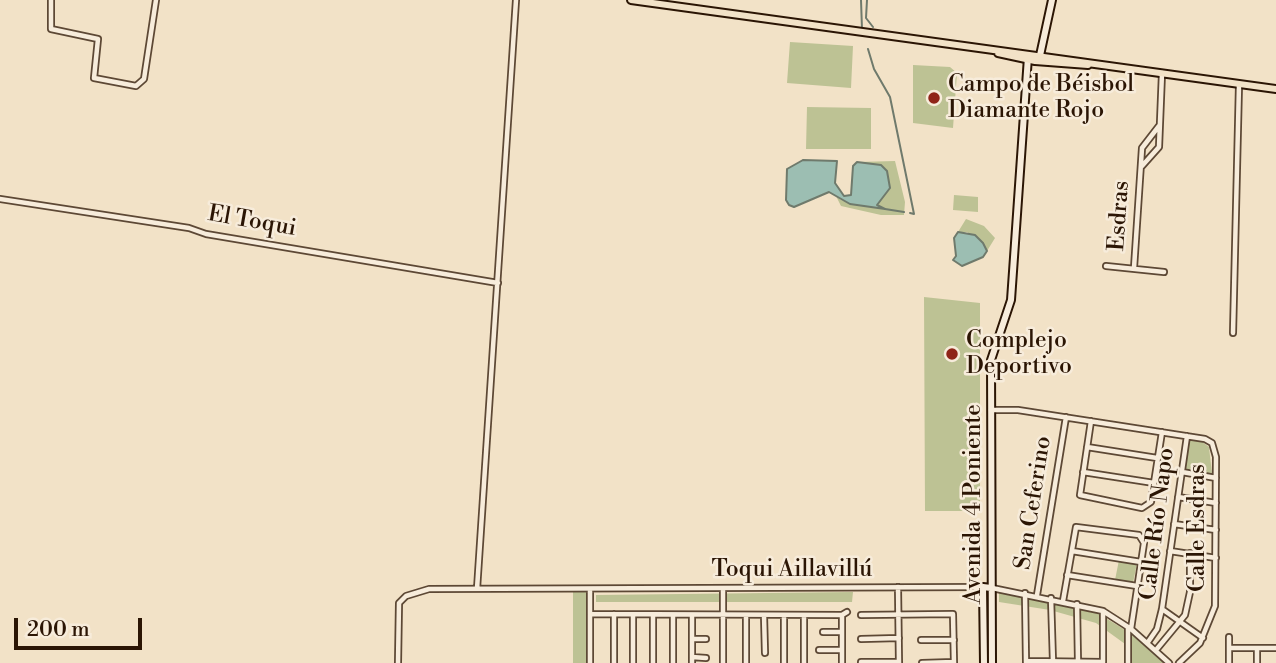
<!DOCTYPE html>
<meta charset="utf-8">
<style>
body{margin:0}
#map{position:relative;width:1276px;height:663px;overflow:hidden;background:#f2e2c7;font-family:"Libre Bodoni",serif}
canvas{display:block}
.scale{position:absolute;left:14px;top:618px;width:128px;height:32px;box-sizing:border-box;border:4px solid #2b1504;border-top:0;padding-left:9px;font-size:21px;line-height:24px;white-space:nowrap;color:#2b1504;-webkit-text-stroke:5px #f7ecdb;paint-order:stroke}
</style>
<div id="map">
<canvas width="1276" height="663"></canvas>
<div class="scale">200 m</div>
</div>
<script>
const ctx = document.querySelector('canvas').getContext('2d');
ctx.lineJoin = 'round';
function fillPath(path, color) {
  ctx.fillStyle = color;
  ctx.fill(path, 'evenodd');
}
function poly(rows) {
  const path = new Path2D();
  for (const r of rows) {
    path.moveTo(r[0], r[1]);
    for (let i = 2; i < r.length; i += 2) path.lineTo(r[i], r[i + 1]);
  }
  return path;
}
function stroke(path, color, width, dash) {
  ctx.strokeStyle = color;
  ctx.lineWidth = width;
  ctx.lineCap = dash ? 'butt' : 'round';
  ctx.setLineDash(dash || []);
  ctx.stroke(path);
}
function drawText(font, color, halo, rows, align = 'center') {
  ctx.font = font + ' "Libre Bodoni",serif';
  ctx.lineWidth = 5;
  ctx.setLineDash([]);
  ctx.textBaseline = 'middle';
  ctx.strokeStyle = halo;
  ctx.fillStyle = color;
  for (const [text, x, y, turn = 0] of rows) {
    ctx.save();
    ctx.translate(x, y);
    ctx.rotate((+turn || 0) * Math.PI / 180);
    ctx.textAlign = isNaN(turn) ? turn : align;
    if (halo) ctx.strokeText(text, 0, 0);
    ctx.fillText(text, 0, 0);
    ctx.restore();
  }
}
const green = poly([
 [790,42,853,46,851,88,787,83],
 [913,65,950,67,957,73,953,128,913,123],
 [807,107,871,108,871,149,806,149],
 [895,161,905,202,904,215,881,215,841,206,835,194,841,200,884,208,876,205,890,188,881,165,857,162],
 [954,195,978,197,978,212,953,210],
 [966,219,984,226,995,238,987,251,983,243,967,232,958,232],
 [924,297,980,303,980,511,925,511],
 [1189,440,1201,441,1209,447,1212,474,1185,469],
 [1119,560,1137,563,1133,583,1115,580],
 [573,590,586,590,586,663,573,663],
 [853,592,852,602,596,602,596,595],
 [999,592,1079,606,1099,614,1135,636,1165,663,1132,663,1132,649,1096,623,1050,610,999,602]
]);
const water = poly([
 [803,160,837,161,835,183,844,196,851,195,853,166,857,162,881,165,887,171,890,188,877,205,885,209,850,204,829,192,794,207,789,205,786,200,787,169,803,160],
 [958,232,975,235,983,243,987,251,983,257,962,266,953,260,956,256,954,238,958,232]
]);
const stream = poly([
 [861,0,862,29],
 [867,0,866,18,873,27],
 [868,49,874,69,890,97,914,214,910,213],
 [885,209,904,212]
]);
const street = poly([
 [51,0,51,29,98,39,94,78,136,86,144,79,156,0],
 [1142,166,1159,147,1162,73],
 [0,199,189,228,206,234,498,283],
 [1106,266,1164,272],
 [1134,268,1142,148,1159,126],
 [1233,333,1239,85],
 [991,410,1018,410,1205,439,1212,443,1216,457,1215,606,1200,643,1179,663],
 [1091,421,1080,495,1142,508,1151,502,1162,432],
 [1087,447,1157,458],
 [1083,472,1154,483],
 [1182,472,1216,478],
 [1178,497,1216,503],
 [1174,524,1216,530],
 [1072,551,1141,562],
 [1170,551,1216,558],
 [1067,575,1137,586],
 [898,587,899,663],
 [723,588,723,663],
 [992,588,1103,611,1131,629,1169,663],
 [477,589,516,0],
 [1025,593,1026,662],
 [1037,595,1066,417],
 [1051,598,1053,662],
 [1063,601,1076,527,1139,535,1144,543,1131,629],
 [1077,604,1078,662],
 [1162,609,1203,638],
 [1103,611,1103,662],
 [590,614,842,615,847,612],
 [633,615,633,663],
 [653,615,653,663],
 [673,615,673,663],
 [746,615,746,663],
 [764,615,765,653],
 [804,615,804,663],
 [842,615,842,663],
 [861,615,953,614,954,663],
 [1128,627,1128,663],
 [823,632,842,632],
 [1229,637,1229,663],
 [692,639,706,639],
 [861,639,899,638],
 [921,640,954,640],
 [1148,642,1157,629,1162,609,1187,436],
 [1229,648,1276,648],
 [1257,648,1257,663],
 [819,650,842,650],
 [1156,650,1185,615,1190,592,1190,553],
 [692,657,706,658],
 [1026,661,1103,662],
 [861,662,899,662],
 [398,663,399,603,406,596,429,589,983,587],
 [590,663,590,589],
 [614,663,614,614],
 [692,663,692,615],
 [784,663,784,615],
 [922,663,954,662]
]);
const secondary = poly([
 [1039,60,1052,0],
 [984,663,983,587,991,588],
 [992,663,991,360,1011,300,1028,57]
]);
const primary = poly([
 [631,0,1276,89],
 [998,53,1035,61,1088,65]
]);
const markers = [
 [934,98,7,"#8f2418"],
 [952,354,7,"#8f2418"]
];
const poiNames = [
 ["Campo de Béisbol",948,85],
 ["Diamante Rojo",948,111],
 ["Complejo",966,341],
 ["Deportivo",966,367]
];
const streetNames = [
 ["Esdras",1120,216,-86],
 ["El Toqui",252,222,10],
 ["San Ceferino",1034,503,-81],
 ["Avenida 4 Poniente",974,504,-90],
 ["Calle Río Napo",1158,524,-83],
 ["Calle Esdras",1198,528,-90],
 ["Toqui Aillavillú",792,570]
];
fillPath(green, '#bdc294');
fillPath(water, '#9cbeb2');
stroke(water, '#6f7a6c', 2);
stroke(stream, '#6f7a6c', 2);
stroke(street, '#5d4835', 8);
stroke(secondary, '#2b1504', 10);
stroke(primary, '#2b1504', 10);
stroke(street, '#f7ecdb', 4.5);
stroke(secondary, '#f7ecdb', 6);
stroke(primary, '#f2e2c7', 6);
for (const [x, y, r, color] of markers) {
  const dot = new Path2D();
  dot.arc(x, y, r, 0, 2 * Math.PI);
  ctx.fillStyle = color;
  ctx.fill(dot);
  stroke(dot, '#f7ecdb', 2.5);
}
drawText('23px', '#2b1504', '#f7ecdb', poiNames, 'left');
drawText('23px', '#2b1504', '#f7ecdb', streetNames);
</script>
